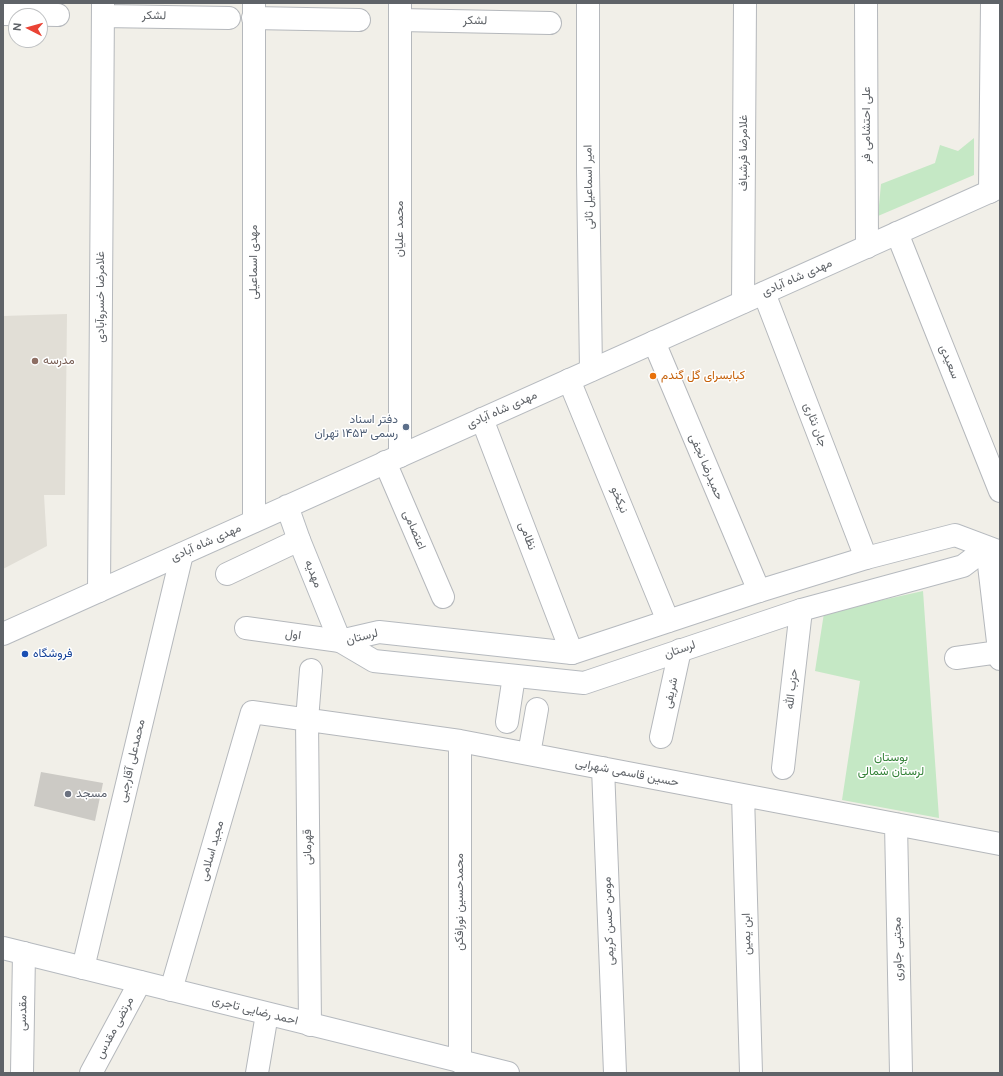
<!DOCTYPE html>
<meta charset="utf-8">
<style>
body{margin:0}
#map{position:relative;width:1003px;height:1076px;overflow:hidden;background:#f1efe8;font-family:"DM Sans",sans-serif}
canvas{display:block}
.frame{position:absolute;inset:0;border:4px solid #5f6368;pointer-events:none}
.north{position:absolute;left:8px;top:8px;width:40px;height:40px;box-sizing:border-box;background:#fff;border:1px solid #bfc1c3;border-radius:50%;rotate:276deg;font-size:11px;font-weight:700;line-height:16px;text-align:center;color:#5f6368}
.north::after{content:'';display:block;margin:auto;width:14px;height:18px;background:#ea4335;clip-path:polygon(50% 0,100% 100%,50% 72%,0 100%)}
</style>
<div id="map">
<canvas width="1003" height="1076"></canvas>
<div class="frame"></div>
<div class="north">N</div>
</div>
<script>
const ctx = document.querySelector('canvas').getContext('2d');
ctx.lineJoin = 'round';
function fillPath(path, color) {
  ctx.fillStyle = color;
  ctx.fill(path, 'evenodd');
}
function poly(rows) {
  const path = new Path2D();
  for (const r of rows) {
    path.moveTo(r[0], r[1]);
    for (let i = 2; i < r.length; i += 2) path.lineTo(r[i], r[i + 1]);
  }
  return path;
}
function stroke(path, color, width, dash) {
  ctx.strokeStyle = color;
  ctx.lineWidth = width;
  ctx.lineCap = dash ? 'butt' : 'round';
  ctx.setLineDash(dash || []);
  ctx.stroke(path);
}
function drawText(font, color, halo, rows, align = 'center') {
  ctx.font = font + ' "DM Sans",Vazirmatn,sans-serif';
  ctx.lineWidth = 3;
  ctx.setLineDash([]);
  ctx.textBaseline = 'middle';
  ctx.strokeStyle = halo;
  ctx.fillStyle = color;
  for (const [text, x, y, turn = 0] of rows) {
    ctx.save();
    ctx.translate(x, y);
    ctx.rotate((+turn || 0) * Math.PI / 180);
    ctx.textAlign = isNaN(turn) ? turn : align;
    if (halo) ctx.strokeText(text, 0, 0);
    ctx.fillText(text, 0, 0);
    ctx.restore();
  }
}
const education = poly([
 [67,314,65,495,44,495,47,546,3,569,3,316]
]);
const green = poly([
 [974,138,974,175,878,216,881,184,935,163,940,145,958,151],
 [923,591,939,818,842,800,860,681,815,671,824,613]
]);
const building = poly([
 [41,772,103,783,95,821,34,806]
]);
const street = poly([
 [254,3,254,521],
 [588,3,588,171,591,370],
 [866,3,867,247],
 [3,14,58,15],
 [103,16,229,18],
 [253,18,359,20],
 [400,20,550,23],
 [990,192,992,3],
 [897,233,1000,491],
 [764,293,866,558],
 [743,302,745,3],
 [654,342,759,591],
 [569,380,668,621],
 [482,419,572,653],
 [400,456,400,3],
 [385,462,443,597],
 [987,548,1000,659],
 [227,574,299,540],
 [99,591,103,3],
 [246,628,340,641],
 [956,658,999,652],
 [507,722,514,676],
 [661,737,680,650],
 [529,754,537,709],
 [603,768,615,1073],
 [783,768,801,610],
 [743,795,751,1073],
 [896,824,901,1073],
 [83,968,182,554],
 [171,990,252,712,460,741,1000,844],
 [310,1025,307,720,311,670],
 [460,1062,460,741],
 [22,1073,24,953],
 [91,1073,140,982],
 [257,1073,267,1014]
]);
const secondary = poly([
 [287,506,299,540,340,641],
 [3,634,1000,187],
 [340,641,379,632,572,653,759,591,866,558,955,535,1000,552],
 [340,641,374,661,584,683,801,610,963,566,987,548],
 [3,948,508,1073]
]);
const markers = [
 [35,361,4,"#8d6e63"],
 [653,376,4,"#e8710a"],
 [406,427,4,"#5c6f8a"],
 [25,654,4,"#1a4fb4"],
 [68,794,4,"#6b7280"]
];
const streetNames = [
 ["لشكر",154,16,1],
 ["لشكر",475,21,1],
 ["علی احتشامی فر",867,125,-90],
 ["غلامرضا فرشباف",744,153,-90],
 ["امیر اسماعیل ثانی",589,187,-91],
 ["محمد علیان",400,229,-90],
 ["مهدی اسماعیلی",254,262,-90],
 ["مهدی شاه آبادی",797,278,-24],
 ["غلامرضا خسروآبادی",101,297,-90],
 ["سعیدی",949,362,68],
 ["مهدی شاه آبادی",502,410,-24],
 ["جان نثاری",815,425,69],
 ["حمیدرضا نجفی",706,467,67],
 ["نیکخو",619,500,68],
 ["اعتصامی",414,530,67],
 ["نظامی",527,536,69],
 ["مهدی شاه آبادی",206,543,-24],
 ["مهدیه",313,574,68],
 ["اول",293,635,8],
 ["لرستان",362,637,-14],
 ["لرستان",680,650,-19],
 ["حزب الله",792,689,-84],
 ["شریفی",671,693,-78],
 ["محمدعلی آقارجبی",132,761,-77],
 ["حسین قاسمی شهرابی",627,773,11],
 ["قهرمانی",308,847,-91],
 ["مجید اسلامی",212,851,-74],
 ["محمدحسین نورافکن",460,902,-90],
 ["مومن حسن کریمی",609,921,-92],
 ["ابن یمین",747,934,-91],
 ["مجتبی جاوری",898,949,-91],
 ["احمد رضایی تاجری",255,1011,14],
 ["مقدسی",23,1013,-89],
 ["مرتضی مقدس",115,1028,-62]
];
const educationNames = [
 ["مدرسه",43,361]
];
const foodNames = [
 ["کبابسرای گل گندم",661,376]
];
const serviceNames = [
 ["دفتر اسناد",398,420],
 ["رسمی ۱۴۵۳ تهران",398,434]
];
const transitNames = [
 ["فروشگاه",33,654]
];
const parkNames = [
 ["بوستان",891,758],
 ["لرستان شمالی",891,772]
];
const worshipNames = [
 ["مسجد",76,794]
];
fillPath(education, '#e1ded6');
fillPath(green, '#c5e8c5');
fillPath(building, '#cccac5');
stroke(street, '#b5b8bc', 24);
stroke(secondary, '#b6babf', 24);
stroke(street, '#fff', 22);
stroke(secondary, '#fff', 22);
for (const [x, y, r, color] of markers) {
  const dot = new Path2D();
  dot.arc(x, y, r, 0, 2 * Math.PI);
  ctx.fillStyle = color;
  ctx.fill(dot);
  stroke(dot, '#fff', 1.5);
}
drawText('12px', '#5f6368', '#fff', streetNames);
drawText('12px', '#785e54', '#fff', educationNames, 'left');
drawText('12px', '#c56008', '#fff', foodNames, 'left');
drawText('12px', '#4e5e75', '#fff', serviceNames, 'right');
drawText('12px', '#164399', '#fff', transitNames, 'left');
drawText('12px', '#348238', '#fff', parkNames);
drawText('12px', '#5b616d', '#fff', worshipNames, 'left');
</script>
